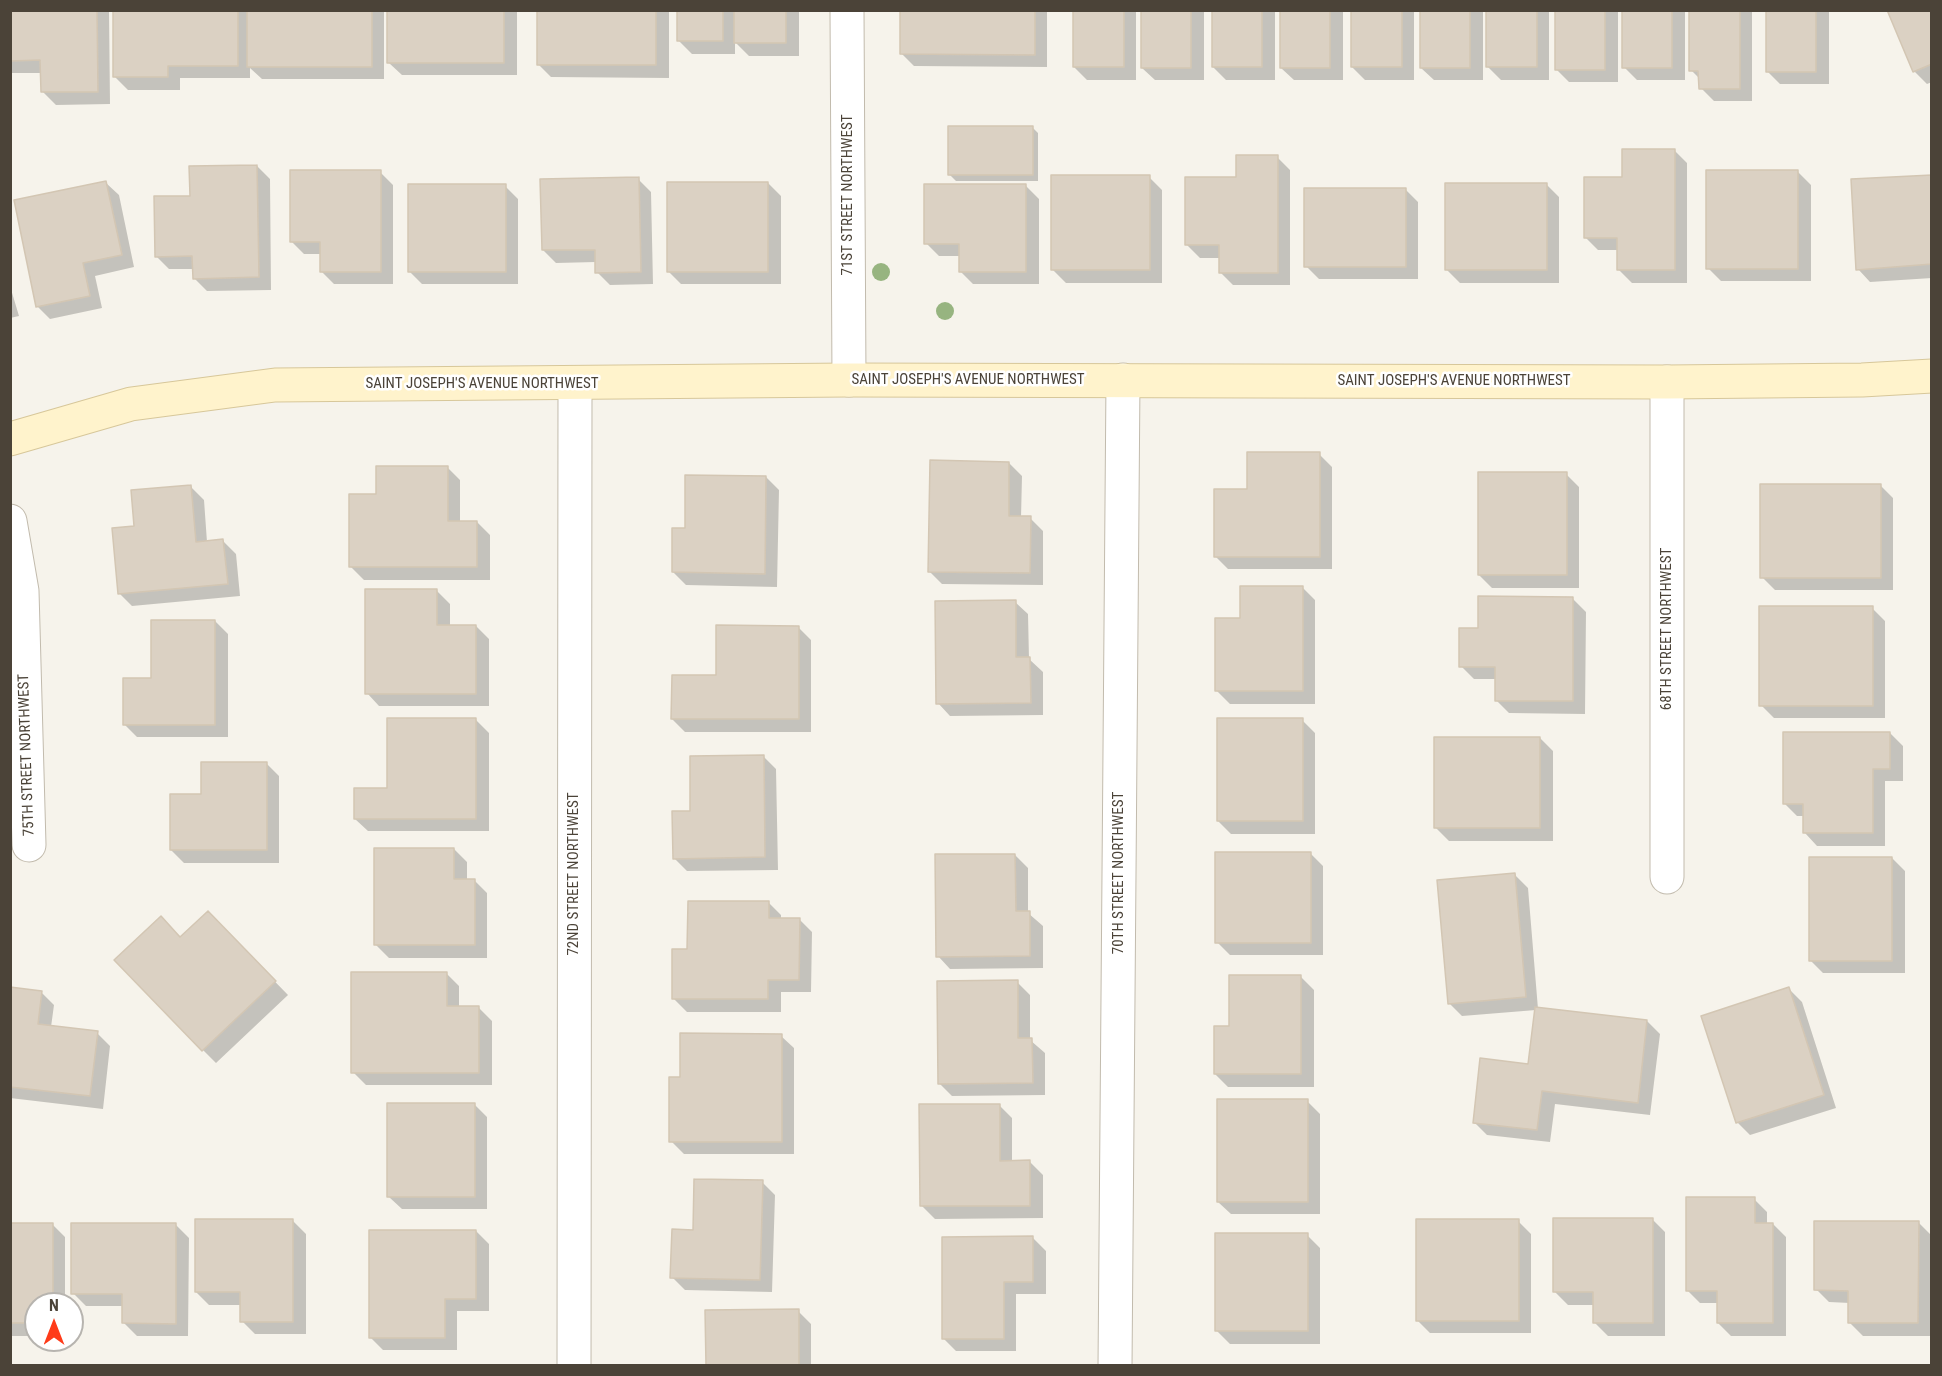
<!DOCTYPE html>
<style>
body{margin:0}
#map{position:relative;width:1942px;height:1376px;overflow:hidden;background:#f6f3eb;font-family:"Roboto Condensed",sans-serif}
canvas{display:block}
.frame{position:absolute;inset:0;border:12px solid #4b4338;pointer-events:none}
.north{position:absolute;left:24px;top:1292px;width:60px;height:60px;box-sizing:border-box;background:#fff;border:2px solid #b7b4af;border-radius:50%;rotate:0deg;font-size:16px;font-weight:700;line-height:24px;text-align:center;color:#4b4338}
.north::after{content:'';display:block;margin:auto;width:21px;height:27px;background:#ff3b19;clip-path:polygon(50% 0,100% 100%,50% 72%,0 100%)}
</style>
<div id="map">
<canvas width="1942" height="1376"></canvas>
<div class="frame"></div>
<div class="north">N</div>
</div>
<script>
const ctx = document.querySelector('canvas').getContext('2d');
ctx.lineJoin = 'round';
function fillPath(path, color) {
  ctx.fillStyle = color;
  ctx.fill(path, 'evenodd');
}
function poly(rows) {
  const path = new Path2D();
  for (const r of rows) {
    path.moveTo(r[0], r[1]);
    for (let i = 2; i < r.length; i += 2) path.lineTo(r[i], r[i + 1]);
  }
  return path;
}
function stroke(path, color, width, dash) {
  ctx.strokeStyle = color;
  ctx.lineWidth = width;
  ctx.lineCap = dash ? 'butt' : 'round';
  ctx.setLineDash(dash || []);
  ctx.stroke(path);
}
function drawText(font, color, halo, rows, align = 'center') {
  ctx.font = font + ' "Roboto Condensed",sans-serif';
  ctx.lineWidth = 5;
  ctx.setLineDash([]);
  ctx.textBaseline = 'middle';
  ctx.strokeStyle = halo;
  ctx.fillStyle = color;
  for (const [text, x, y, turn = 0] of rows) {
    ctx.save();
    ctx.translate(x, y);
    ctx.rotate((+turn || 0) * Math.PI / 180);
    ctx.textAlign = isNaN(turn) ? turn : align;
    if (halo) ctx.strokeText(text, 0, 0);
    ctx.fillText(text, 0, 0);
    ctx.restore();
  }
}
const shadow = poly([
 [10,10,109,10,110,104,56,105,43,92,42,73,10,73],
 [115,10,384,10,384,79,262,79,250,68,250,78,180,78,180,90,128,90,115,77],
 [389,10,517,10,517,75,402,75,389,63],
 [538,10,669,10,669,78,551,77,538,64],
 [679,10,799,10,799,56,749,56,735,42,735,54,692,54,679,41],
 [901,10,1047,10,1047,67,914,66,901,53],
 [1074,10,1136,10,1136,80,1087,80,1074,67],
 [1142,10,1204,10,1204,80,1155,80,1142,68],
 [1213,10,1275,10,1275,80,1226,80,1213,67],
 [1281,10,1343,10,1343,80,1294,80,1281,68],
 [1352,10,1414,10,1414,80,1365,80,1352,67],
 [1421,10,1483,10,1483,80,1434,80,1421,68],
 [1488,10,1549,10,1549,80,1501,80,1488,67],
 [1556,10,1618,10,1618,82,1569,82,1556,69],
 [1623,10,1685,10,1685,80,1637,80,1624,67],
 [1691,10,1752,10,1752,101,1714,101,1701,88,1700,79,1691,70],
 [1767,10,1829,11,1829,84,1780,84,1767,71],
 [1932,10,1932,82,1927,84,1914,71],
 [1032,127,1038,133,1038,181,956,181,950,175],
 [1674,150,1687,163,1687,283,1632,283,1619,270,1619,250,1598,250,1585,237,1623,178],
 [1277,157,1290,170,1290,285,1233,285,1220,272,1220,258,1200,258,1187,245,1238,178],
 [257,166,270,179,271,290,207,291,194,278,194,269,169,269,156,256,191,197],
 [380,172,393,185,393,284,334,284,321,271,321,254,304,254,291,241],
 [1798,172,1811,185,1811,281,1721,281,1708,268],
 [1932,176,1932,278,1870,282,1858,269],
 [1149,177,1162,190,1162,283,1066,283,1053,270],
 [638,179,651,192,653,284,610,285,597,272,596,262,556,263,543,250],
 [106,183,119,195,134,267,95,276,102,308,50,319,37,306],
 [768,183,781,196,781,284,681,284,668,271],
 [1546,184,1559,197,1559,283,1460,283,1447,270],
 [505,186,518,199,518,284,422,284,409,271],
 [1026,186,1039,199,1039,284,973,284,960,271,960,256,939,256,926,243],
 [1405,189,1418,202,1418,279,1319,279,1306,266],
 [10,286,19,316,10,318],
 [1319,454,1332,467,1332,569,1228,569,1215,556,1248,491],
 [1009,463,1022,476,1021,518,1030,518,1043,531,1043,585,942,584,929,571],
 [447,467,460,480,460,522,477,522,490,535,490,580,364,580,351,567,378,496],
 [1566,474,1579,487,1579,588,1492,588,1479,575],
 [766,477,779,490,777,587,686,585,673,572,686,530],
 [1880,485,1893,498,1893,590,1775,590,1762,577],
 [191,487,204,500,207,542,223,541,236,554,240,596,132,606,119,593,136,527],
 [1302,587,1315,600,1315,704,1230,704,1217,691,1242,620],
 [437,591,450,604,450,626,476,626,489,639,489,706,379,706,367,693],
 [1573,599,1586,612,1585,714,1509,713,1496,700,1496,679,1474,679,1461,666,1479,629],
 [1015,602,1028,614,1029,659,1043,672,1043,715,950,716,938,703],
 [1872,608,1885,621,1885,718,1774,718,1761,705],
 [215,621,228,634,228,737,137,737,124,724,153,680],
 [798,627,811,640,811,732,685,732,672,719,717,677],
 [476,720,489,733,489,831,368,831,355,819],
 [1302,720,1315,733,1315,834,1231,834,1218,821],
 [1890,733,1903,746,1903,781,1885,781,1885,846,1817,846,1805,833,1805,816,1797,816,1784,803],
 [1540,738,1553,751,1553,841,1449,841,1436,828],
 [763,756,776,769,778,870,687,871,674,858,692,813],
 [266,763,279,776,279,863,184,863,171,850,202,796],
 [454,849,467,862,467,880,474,880,487,893,487,958,389,958,376,945],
 [1310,853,1323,866,1323,955,1230,955,1217,942],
 [1015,855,1028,868,1028,913,1043,926,1043,968,950,969,938,956],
 [1892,858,1905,871,1905,973,1823,973,1810,960],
 [1515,875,1528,888,1538,1009,1647,1021,1660,1034,1650,1115,1555,1104,1550,1142,1487,1135,1474,1122,1529,1065,1536,1010,1462,1016,1449,1003],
 [768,902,781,915,781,919,799,919,812,932,811,992,781,992,781,1012,687,1012,674,999,689,950],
 [208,913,288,995,216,1063,203,1050,181,939],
 [446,973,459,986,459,1008,479,1008,492,1021,492,1085,366,1085,353,1072],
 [1301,977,1314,990,1314,1087,1228,1087,1215,1074,1231,1027],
 [1017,982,1030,995,1030,1040,1045,1053,1045,1095,952,1096,939,1083],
 [10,988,41,992,54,1005,51,1027,97,1033,110,1046,103,1109,10,1098],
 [1789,989,1802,1002,1836,1108,1750,1135,1737,1122],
 [781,1036,794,1048,794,1154,684,1154,671,1141],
 [1307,1101,1320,1114,1320,1214,1231,1214,1218,1202],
 [474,1104,487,1117,487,1209,402,1209,389,1197],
 [999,1105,1012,1118,1012,1162,1030,1162,1043,1175,1043,1218,935,1219,922,1206],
 [762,1182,775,1195,772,1292,685,1290,672,1277,695,1231],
 [1754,1199,1767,1212,1767,1224,1773,1224,1786,1237,1786,1336,1731,1336,1718,1323,1718,1303,1700,1303,1687,1290],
 [1652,1219,1665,1232,1665,1336,1608,1336,1595,1323,1595,1305,1568,1305,1555,1292],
 [293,1221,306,1234,306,1334,255,1334,242,1321,242,1305,209,1305,196,1292],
 [1518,1221,1531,1234,1531,1333,1430,1333,1417,1320],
 [1918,1222,1931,1235,1931,1336,1863,1336,1850,1323,1850,1303,1829,1302,1816,1289],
 [10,1224,52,1224,65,1237,65,1304,36,1304,36,1336,10,1336],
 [176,1225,189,1238,188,1336,137,1336,124,1323,124,1306,86,1306,73,1293],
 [476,1231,489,1244,489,1311,457,1311,457,1350,383,1350,370,1337],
 [1307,1235,1320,1248,1320,1344,1230,1344,1217,1331],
 [1033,1238,1046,1251,1046,1294,1016,1294,1016,1351,956,1351,943,1338],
 [798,1311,811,1324,811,1366,707,1366]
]);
const building = poly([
 [10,10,97,10,98,92,41,92,40,60,10,61,10,10],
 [113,10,238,10,238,66,168,66,168,77,113,77,113,10],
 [247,10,372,10,372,67,247,67,247,10],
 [387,10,504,10,504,63,387,63,387,10],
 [537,10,656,10,656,65,537,65,537,10],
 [677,10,723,10,723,41,677,41,677,10],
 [734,10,786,10,786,43,734,43,734,10],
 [900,10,1035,10,1035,55,900,54,900,10],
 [1073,10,1124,10,1124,67,1073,67,1073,10],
 [1141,10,1191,10,1191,68,1141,68,1141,10],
 [1212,10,1262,10,1262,67,1212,67,1212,10],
 [1280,10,1330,10,1330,68,1280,68,1280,10],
 [1351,10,1402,10,1402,67,1351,67,1351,10],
 [1420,10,1470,10,1470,68,1420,68,1420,10],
 [1486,10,1537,10,1537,67,1486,67,1486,10],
 [1555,10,1605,10,1605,70,1555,70,1555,10],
 [1622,10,1672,10,1672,68,1622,68,1622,10],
 [1689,10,1740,10,1740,89,1699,89,1698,71,1689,71,1689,10],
 [1766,10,1816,10,1816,72,1766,72,1766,10],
 [1887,10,1932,10,1932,64,1913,72,1887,10],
 [948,126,1033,126,1033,175,948,175,948,126],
 [1622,149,1675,149,1675,270,1617,270,1617,238,1584,238,1584,177,1622,177,1622,149],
 [1236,155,1278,155,1278,273,1219,273,1219,245,1185,245,1185,177,1236,177,1236,155],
 [257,165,259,277,193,279,192,256,155,257,154,196,190,196,189,166,257,165],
 [290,170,381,170,381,272,320,272,320,242,290,242,290,170],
 [1706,170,1798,170,1798,269,1706,269,1706,170],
 [1051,175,1150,175,1150,270,1051,270,1051,175],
 [1932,175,1932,264,1856,270,1851,179,1932,175],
 [639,177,641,272,595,273,595,250,542,250,540,179,639,177],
 [106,181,122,255,83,263,90,296,36,307,14,200,106,181],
 [667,182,768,182,768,272,667,272,667,182],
 [1445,183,1547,183,1547,270,1445,270,1445,183],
 [408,184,506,184,506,272,408,272,408,184],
 [924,184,1026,184,1026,272,959,272,959,244,924,244,924,184],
 [1304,188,1406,188,1406,267,1304,267,1304,188],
 [1247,452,1320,452,1320,557,1214,557,1214,489,1247,489,1247,452],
 [930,460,1009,462,1009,516,1031,516,1030,573,928,572,930,460],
 [376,466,448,466,448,521,477,521,477,567,349,567,349,494,376,494,376,466],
 [1478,472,1567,472,1567,575,1478,575,1478,472],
 [685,475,766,476,765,574,672,572,672,528,685,528,685,475],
 [1760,484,1881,484,1881,578,1760,578,1760,484],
 [191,485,196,542,223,539,228,584,118,594,112,528,134,526,131,490,191,485],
 [1240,586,1303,586,1303,691,1215,691,1215,618,1240,618,1240,586],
 [365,589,437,589,437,625,476,625,476,694,365,694,365,589],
 [1478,596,1573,597,1573,701,1495,701,1495,667,1459,667,1459,628,1478,628,1478,596],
 [1016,600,1016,657,1030,657,1031,703,936,704,935,601,1016,600],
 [1759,606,1873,606,1873,706,1759,706,1759,606],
 [151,620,215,620,215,725,123,725,123,678,151,678,151,620],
 [716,625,799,626,799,719,671,719,672,675,716,675,716,625],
 [387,718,476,718,476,819,354,819,354,788,387,788,387,718],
 [1217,718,1303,718,1303,821,1217,821,1217,718],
 [1783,732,1890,732,1890,769,1873,769,1873,833,1803,833,1803,804,1783,804,1783,732],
 [1434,737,1540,737,1540,828,1434,828,1434,737],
 [764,755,765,857,673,859,672,811,690,811,690,756,764,755],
 [201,762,267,762,267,850,170,850,170,794,201,794,201,762],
 [374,848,454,848,454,879,475,879,475,945,374,945,374,848],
 [1215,852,1311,852,1311,943,1215,943,1215,852],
 [935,854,1015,854,1016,911,1030,911,1030,956,936,957,935,854],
 [1809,857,1892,857,1892,961,1809,961,1809,857],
 [1515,873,1526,997,1448,1004,1437,880,1515,873],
 [688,901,769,901,769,918,800,918,799,980,768,980,768,999,672,999,672,949,687,949,688,901],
 [208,911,276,981,202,1051,114,960,161,916,180,937,208,911],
 [351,972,447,972,447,1006,479,1006,479,1073,351,1073,351,972],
 [1229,975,1301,975,1301,1074,1214,1074,1214,1026,1229,1026,1229,975],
 [1018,980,1018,1038,1032,1038,1033,1083,938,1084,937,981,1018,980],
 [10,987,42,991,38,1024,98,1031,90,1096,10,1087,10,987],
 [1789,987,1824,1095,1736,1123,1701,1016,1789,987],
 [1535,1007,1647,1020,1638,1103,1542,1091,1537,1130,1473,1123,1480,1058,1528,1064,1535,1007],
 [680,1033,782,1034,782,1142,669,1142,669,1077,680,1077,680,1033],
 [1217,1099,1308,1099,1308,1202,1217,1202,1217,1099],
 [387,1103,475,1103,475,1197,387,1197,387,1103],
 [919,1104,1000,1104,1000,1161,1030,1160,1030,1206,920,1206,919,1104],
 [694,1179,763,1180,760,1280,670,1278,672,1229,693,1230,694,1179],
 [1686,1197,1755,1197,1755,1223,1773,1223,1773,1323,1717,1323,1717,1291,1686,1291,1686,1197],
 [1553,1218,1653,1218,1653,1323,1593,1323,1593,1292,1553,1292,1553,1218],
 [195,1219,293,1219,293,1322,240,1322,240,1292,195,1292,195,1219],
 [1416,1219,1519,1219,1519,1321,1416,1321,1416,1219],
 [1814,1221,1919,1221,1918,1323,1848,1323,1848,1291,1814,1290,1814,1221],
 [10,1223,53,1223,53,1304,36,1304,36,1323,10,1323,10,1223],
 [71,1223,176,1223,176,1324,122,1323,122,1294,71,1294,71,1223],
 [369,1230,476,1230,476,1299,445,1299,445,1338,369,1338,369,1230],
 [1215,1233,1308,1233,1308,1331,1215,1331,1215,1233],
 [1033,1236,1033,1282,1004,1282,1004,1339,942,1339,942,1237,1033,1236],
 [799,1309,799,1366,706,1366,705,1310,799,1309]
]);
const street = poly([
 [847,10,849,380],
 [1667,382,1667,877],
 [10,521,22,591,29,845],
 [574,1366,575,383],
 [1115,1366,1123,380]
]);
const secondary = poly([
 [10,439,131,404,275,385,849,380,1667,382,1862,380,1932,376]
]);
const trees = [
 [881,272],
 [945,311]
];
const streetNames = [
 ["71ST STREET NORTHWEST",848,195,-90],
 ["SAINT JOSEPH'S AVENUE NORTHWEST",968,380],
 ["SAINT JOSEPH'S AVENUE NORTHWEST",1454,381],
 ["SAINT JOSEPH'S AVENUE NORTHWEST",482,384],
 ["68TH STREET NORTHWEST",1667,629,-90],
 ["75TH STREET NORTHWEST",27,755,-92],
 ["70TH STREET NORTHWEST",1119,873,-90],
 ["72ND STREET NORTHWEST",574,874,-90]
];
fillPath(shadow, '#0003');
fillPath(building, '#dbd1c3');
stroke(building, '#d3c6b3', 1.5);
stroke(street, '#c2bbad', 35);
stroke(secondary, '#d7c79a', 35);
stroke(street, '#fff', 33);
stroke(secondary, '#fff3cc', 33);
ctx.fillStyle = '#97b480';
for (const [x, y] of trees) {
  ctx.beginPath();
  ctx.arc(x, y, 9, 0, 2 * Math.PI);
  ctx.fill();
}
drawText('15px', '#4b4338', '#fff', streetNames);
</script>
